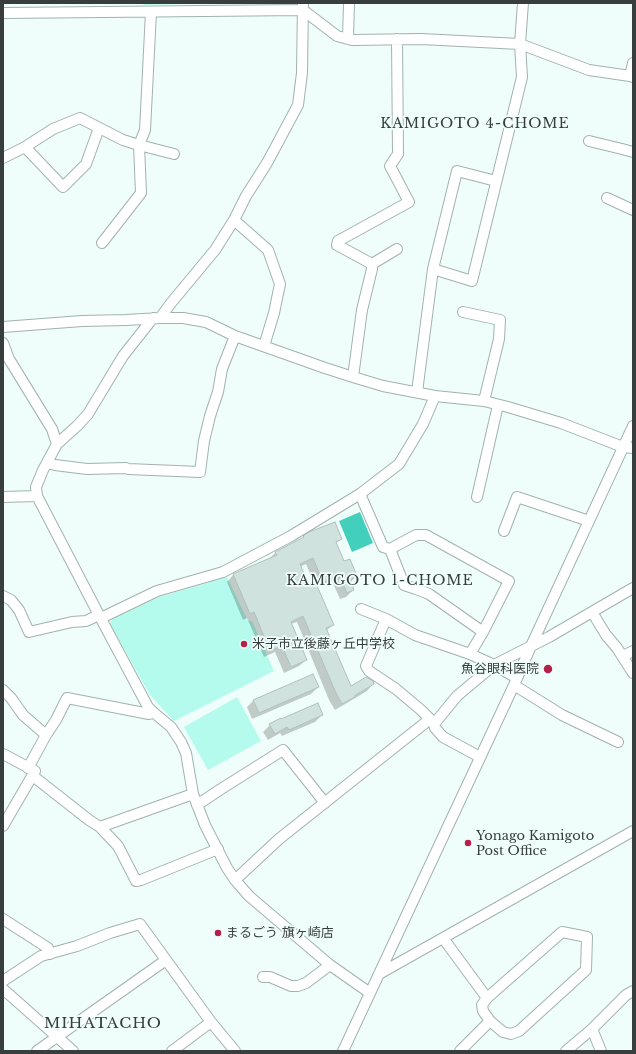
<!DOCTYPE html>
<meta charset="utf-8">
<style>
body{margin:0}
#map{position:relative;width:636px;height:1054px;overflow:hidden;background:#f0fefb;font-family:"Libre Baskerville",serif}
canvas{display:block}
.frame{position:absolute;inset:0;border:4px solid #373e3d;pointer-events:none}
</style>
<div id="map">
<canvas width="636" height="1054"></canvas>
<div class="frame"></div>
</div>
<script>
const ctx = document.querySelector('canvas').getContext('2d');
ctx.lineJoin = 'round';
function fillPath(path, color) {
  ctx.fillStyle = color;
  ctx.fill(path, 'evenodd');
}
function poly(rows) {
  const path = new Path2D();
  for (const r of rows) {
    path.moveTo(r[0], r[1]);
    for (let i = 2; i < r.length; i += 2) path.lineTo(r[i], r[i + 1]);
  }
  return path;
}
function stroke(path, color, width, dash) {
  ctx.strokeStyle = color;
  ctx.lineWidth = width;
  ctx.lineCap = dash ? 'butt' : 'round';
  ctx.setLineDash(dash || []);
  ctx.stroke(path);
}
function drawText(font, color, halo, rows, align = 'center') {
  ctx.font = font + ' "Libre Baskerville","Noto Sans JP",serif';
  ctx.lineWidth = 3.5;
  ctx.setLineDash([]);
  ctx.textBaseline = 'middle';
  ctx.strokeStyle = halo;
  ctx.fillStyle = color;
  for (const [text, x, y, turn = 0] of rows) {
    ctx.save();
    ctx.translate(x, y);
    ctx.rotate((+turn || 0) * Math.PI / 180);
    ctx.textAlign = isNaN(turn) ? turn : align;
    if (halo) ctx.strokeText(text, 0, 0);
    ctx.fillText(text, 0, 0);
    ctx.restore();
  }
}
const green = poly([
 [142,3,231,3,144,5],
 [227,577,248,621,252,621,274,671,174,721,150,695,110,624,112,619,159,597],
 [237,697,261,741,208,770,184,727]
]);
const water = poly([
 [360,512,373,543,352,552,339,521]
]);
const shadow = poly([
 [304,537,341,539,335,544,343,563,356,576,350,583,353,590,346,597,340,599,332,581,317,587,333,625,326,631,350,687,373,684,367,691,335,710,329,700,297,622,291,624,306,660,299,666,284,673,275,652,264,657,247,618,243,620,227,582,233,575,269,559,276,552,302,539],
 [306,564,314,583,308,586,300,567],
 [318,687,311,694,252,719,247,707,254,700],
 [322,715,315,722,282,736,280,733,268,740,263,732,270,725]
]);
const building = poly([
 [335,522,342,539,336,542,344,561,350,559,357,576,350,580,354,590,347,593,339,575,323,582,313,558,300,564,308,584,315,581,334,625,326,628,351,686,366,677,373,681,374,684,354,696,355,697,342,704,336,693,303,616,291,622,307,660,291,667,282,646,270,651,254,612,250,614,233,574,277,555,275,552,304,537,303,536,309,532,335,522],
 [313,674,319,687,259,713,253,700,313,674],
 [318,703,323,715,289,730,287,727,275,734,269,724,281,718,281,719,318,703]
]);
const minor = poly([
 [3,13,303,10,337,36,352,40,421,39,520,44,589,70,630,76,633,77],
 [348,39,349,3],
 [630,76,633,63],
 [589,141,622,149,633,152],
 [25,147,63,187,86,164,99,128],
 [3,158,25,147,53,129,80,118,123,140,139,145,145,130,151,12],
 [607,198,633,210],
 [234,220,268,250,280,284,274,313,264,346],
 [102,243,141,193,139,145,174,154],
 [372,264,337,245,338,241,409,202,390,166,398,154,397,39],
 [433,269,472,281,522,77,520,44,523,3],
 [463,312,500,320,499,339,484,401],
 [160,318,171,303,215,250,234,220,246,196,267,163,298,105,302,73,303,3],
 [3,327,82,321,126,320,160,318,183,318,206,322,235,336,325,368,353,377,383,386,435,396,484,401,508,407,561,423,623,447,633,448],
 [3,343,9,359,52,429,57,444,43,470,36,487,37,496,99,615,148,707,153,712,171,727,181,742,186,753,193,794,205,825,227,868,235,880,249,896,330,965,370,993],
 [353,377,362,310,372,269,372,264,397,249],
 [417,392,433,269,457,171,496,181],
 [57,444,77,426,88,414,123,356,153,318],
 [47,463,55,465,87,469,126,468,128,469,200,472,204,441,210,416,218,392,222,369,235,336],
 [360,494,383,547,390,549,404,585,416,589,429,594,483,632],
 [3,497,37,496],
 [477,497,498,405],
 [504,531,517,497,589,521],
 [390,549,416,535,426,535,509,581,483,632,470,654],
 [3,596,11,600,19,610,29,632,72,622,86,621,99,615],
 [361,609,386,619,415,635,470,654,494,665,517,678],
 [592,612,606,635,617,648,633,673],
 [101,618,157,591,223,572,291,536,360,494,399,464,423,424,435,396],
 [386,619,366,666,369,671,396,689,421,710,430,719],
 [623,656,633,651],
 [514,685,562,715,618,742],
 [3,690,11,698,23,715,46,735,28,768],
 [434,724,435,728,443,737,480,757],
 [46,735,56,720,67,698,149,714,153,712],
 [3,754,35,771,3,826],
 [33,776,89,820,100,827,193,794],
 [197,805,221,789,283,750,325,803],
 [100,827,118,846,136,881,141,880,218,849],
 [235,880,279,839,430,719,434,724,457,696,494,665,549,637,633,588],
 [3,919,48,948,50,954],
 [443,938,487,998,482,1005,483,1011,490,1021],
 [379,974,633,831],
 [263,977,270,977,291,986,298,986,306,983,330,965],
 [3,981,41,956,77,946,110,933,140,924,211,1022,235,1051],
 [3,989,73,1051],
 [592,1029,601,1051],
 [37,1051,166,960],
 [172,1051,211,1022],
 [343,1051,514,685,531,646,633,426],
 [460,1051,490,1021,503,1032,511,1034,519,1031,586,970,587,937,562,932,487,998],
 [566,1051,592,1029,626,995,633,991]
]);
const markers = [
 [244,644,4,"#b3214b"],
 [548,669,5,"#b3214b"],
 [468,843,4,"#b3214b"],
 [218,933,4,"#b3214b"]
];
const poiNames = [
 ["米子市立後藤ヶ丘中学校",252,644],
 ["魚谷眼科医院",539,669,"right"],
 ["Yonago Kamigoto",476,836],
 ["Post Office",476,851],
 ["まるごう 旗ヶ崎店",226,933]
];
const neighbourhoodNames = [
 ["KAMIGOTO 4-CHOME",475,124],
 ["KAMIGOTO 1-CHOME",380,581]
];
const quarterNames = [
 ["MIHATACHO",103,1024]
];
fillPath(green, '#b4fbed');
fillPath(water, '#42d0bc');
fillPath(shadow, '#0003');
fillPath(building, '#d0e2de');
stroke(building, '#afc1bd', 1);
stroke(minor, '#a1b2ae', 12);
stroke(minor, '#fff', 10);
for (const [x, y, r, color] of markers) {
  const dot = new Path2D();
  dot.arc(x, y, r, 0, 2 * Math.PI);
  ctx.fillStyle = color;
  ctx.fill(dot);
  stroke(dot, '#f0fefb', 1.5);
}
drawText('13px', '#373e3d', '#f0fefb', poiNames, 'left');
ctx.letterSpacing = '1px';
drawText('14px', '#373e3d', '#f0fefb', neighbourhoodNames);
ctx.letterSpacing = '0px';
ctx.letterSpacing = '1px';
drawText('15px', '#373e3d', '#f0fefb', quarterNames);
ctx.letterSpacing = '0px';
</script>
